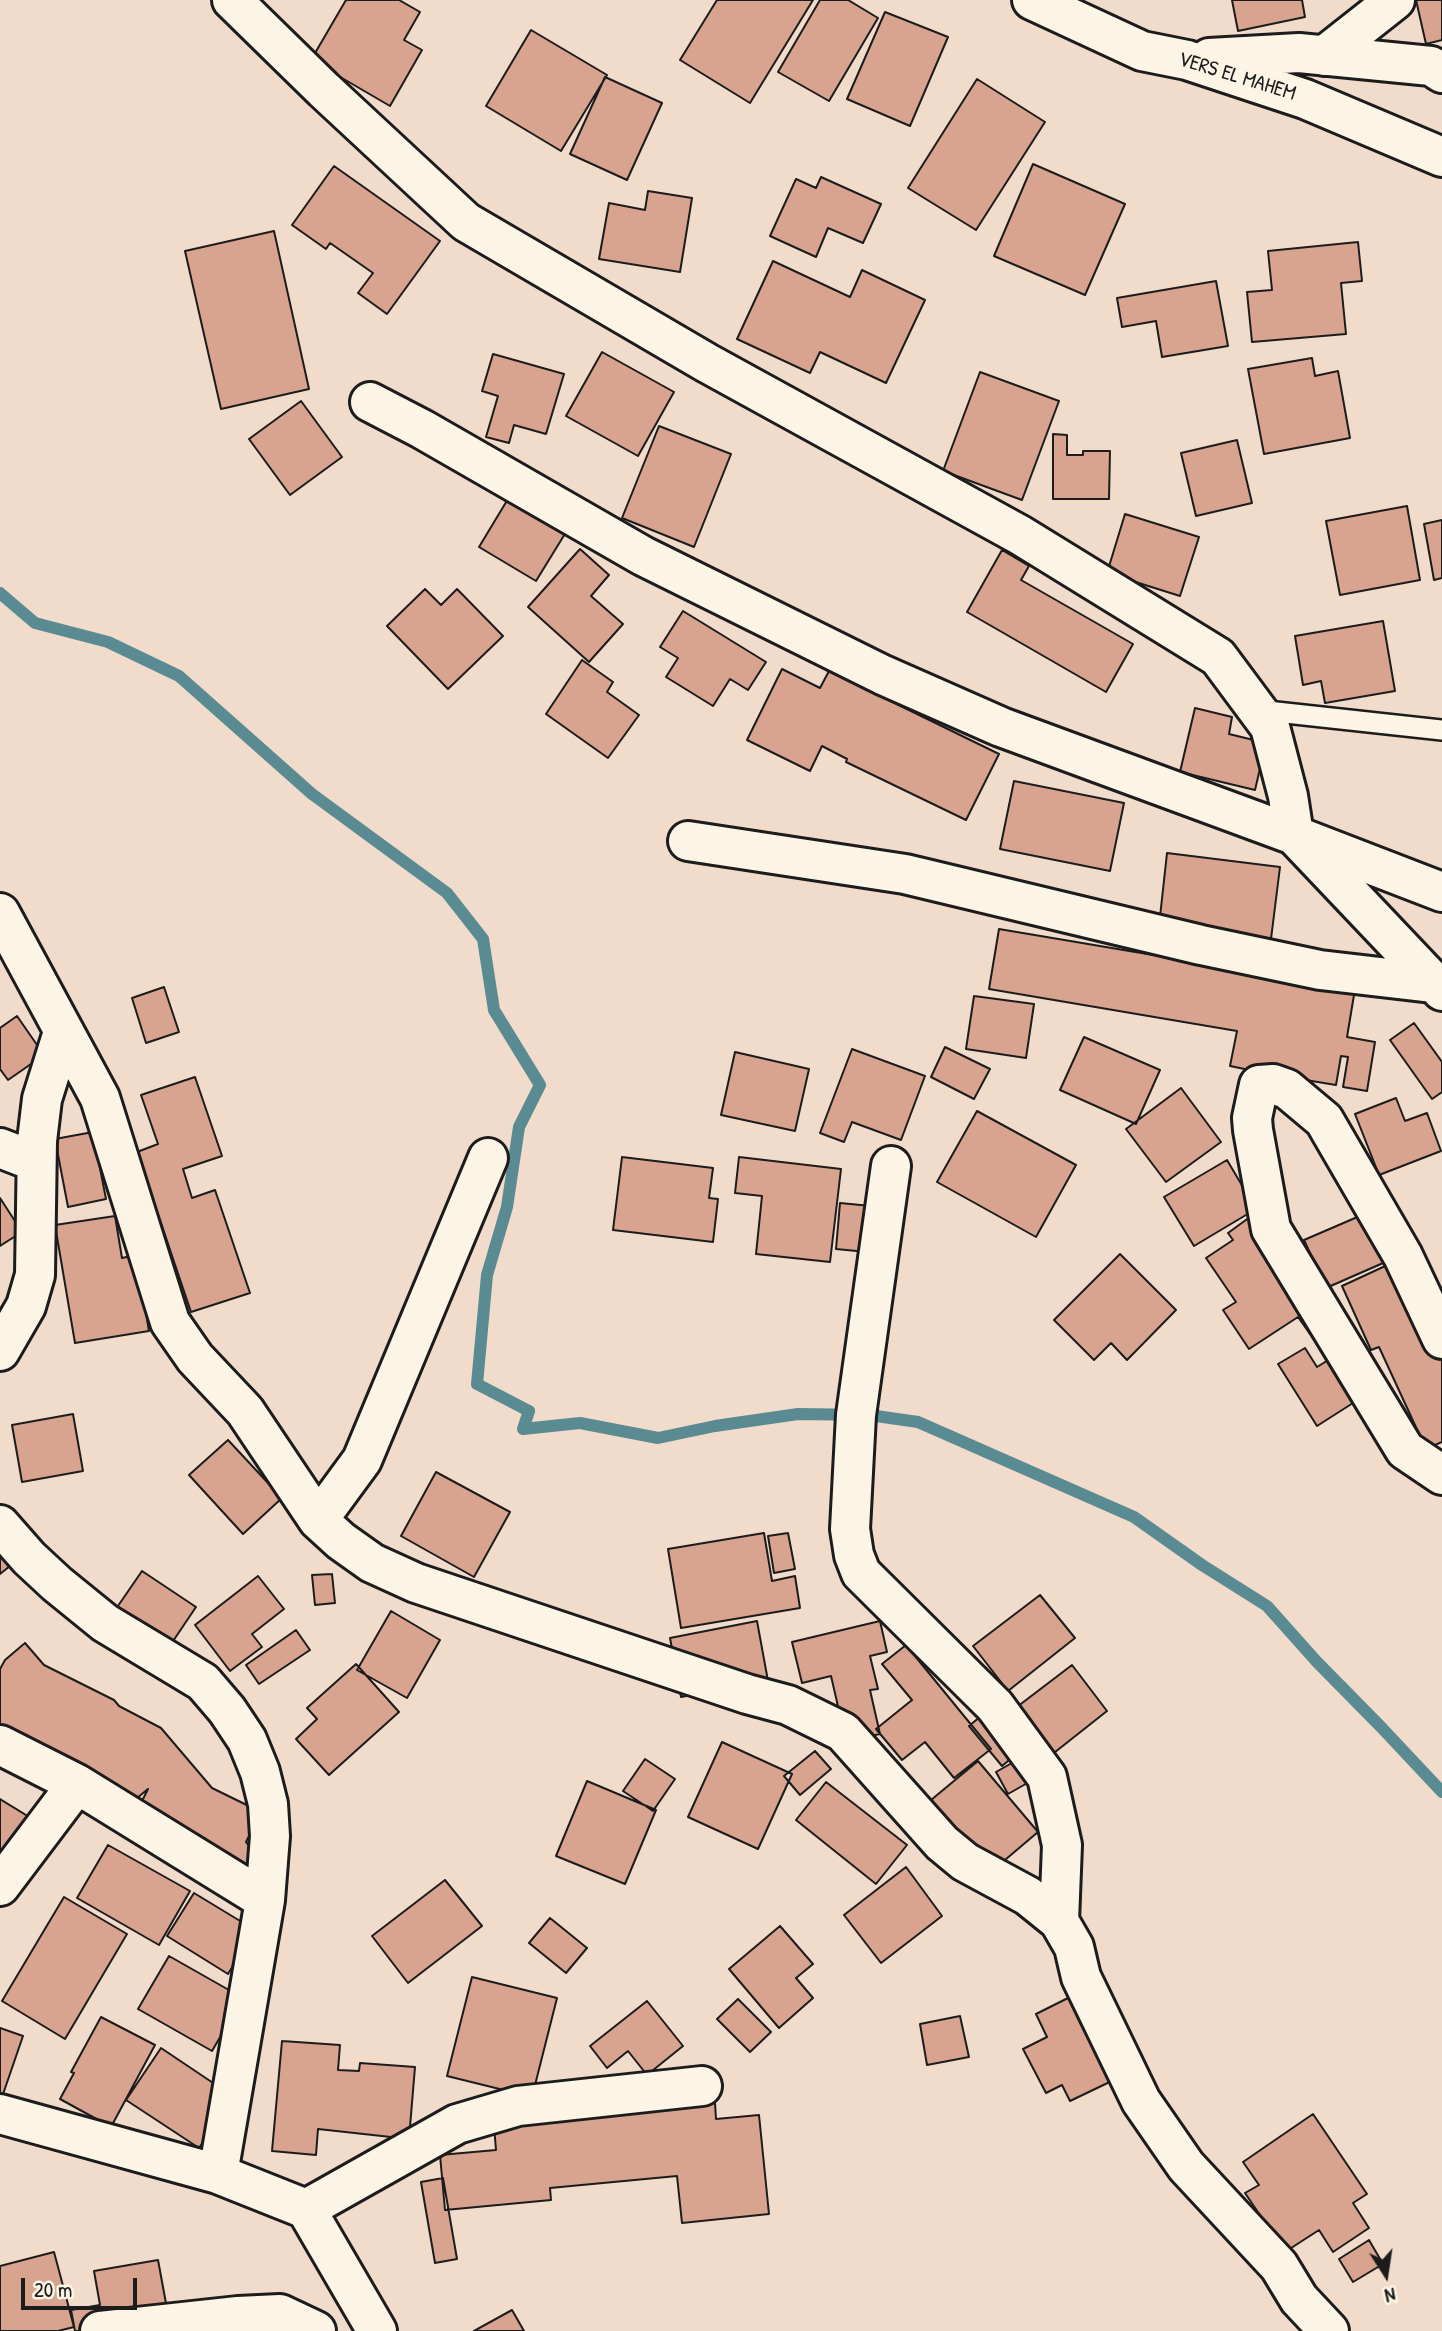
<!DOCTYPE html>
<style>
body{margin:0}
#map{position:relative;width:1442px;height:2331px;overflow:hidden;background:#f1dccb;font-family:"Patrick Hand",sans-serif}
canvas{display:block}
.north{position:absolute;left:1351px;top:2240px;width:70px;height:70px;-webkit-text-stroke:5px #fcf5e5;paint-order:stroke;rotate:168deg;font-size:19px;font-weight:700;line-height:28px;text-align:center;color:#1c1c1c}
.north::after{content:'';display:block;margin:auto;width:24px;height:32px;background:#1c1c1c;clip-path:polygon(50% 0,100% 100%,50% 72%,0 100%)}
.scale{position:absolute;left:21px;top:2278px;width:116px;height:32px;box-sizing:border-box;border:4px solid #1c1c1c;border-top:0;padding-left:9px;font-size:21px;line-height:24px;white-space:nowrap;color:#1c1c1c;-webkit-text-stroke:5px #fcf5e5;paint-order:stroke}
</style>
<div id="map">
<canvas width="1442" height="2331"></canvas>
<div class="north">N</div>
<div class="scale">20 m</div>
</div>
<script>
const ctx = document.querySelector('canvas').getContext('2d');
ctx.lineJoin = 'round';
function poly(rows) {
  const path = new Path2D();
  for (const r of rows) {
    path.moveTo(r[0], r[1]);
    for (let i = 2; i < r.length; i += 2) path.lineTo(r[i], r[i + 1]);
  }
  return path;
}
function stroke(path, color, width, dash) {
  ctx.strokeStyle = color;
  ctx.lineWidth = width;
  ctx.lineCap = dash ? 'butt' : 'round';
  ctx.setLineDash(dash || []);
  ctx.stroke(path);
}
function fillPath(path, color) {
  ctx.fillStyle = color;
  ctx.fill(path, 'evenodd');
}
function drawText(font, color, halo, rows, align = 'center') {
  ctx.font = font + ' "Patrick Hand",sans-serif';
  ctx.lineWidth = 6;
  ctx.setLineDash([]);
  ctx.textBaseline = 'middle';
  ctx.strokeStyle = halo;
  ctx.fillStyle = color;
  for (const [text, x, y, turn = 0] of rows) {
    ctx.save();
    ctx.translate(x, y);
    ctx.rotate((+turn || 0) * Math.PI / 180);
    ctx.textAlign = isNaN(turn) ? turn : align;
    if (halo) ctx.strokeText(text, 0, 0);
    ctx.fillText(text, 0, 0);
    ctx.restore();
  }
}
const stream = poly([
 [0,593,35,623,108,642,179,676,312,794,447,893,483,939,494,1010,540,1085,519,1127,507,1207,487,1275,477,1384,529,1411,523,1429,580,1423,658,1438,715,1426,798,1414,869,1415,918,1422,1134,1517,1202,1565,1267,1606,1317,1662,1381,1727,1442,1792]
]);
const building = poly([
 [346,0,399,0,420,12,404,40,422,50,390,106,311,60,346,0],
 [717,0,813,0,750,103,680,60,717,0],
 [820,0,848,0,878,18,829,101,778,72,820,0],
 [1232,0,1302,0,1305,17,1238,31,1232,0],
 [1416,0,1442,0,1442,40,1426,44,1416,0],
 [885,12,948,37,910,126,847,99,885,12],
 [531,30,607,75,561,151,486,106,531,30],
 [605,77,662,103,627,180,570,154,605,77],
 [977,79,1045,122,976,230,908,188,977,79],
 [1033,164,1125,204,1085,295,994,256,1033,164],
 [334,166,440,241,387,314,358,293,373,273,330,243,326,249,292,225,334,166],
 [821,177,881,204,863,243,828,228,816,257,770,236,796,179,816,188,821,177],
 [648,191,692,198,680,272,599,259,609,203,645,210,648,191],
 [274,231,309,389,221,409,185,251,274,231],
 [1358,242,1362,281,1341,283,1346,334,1252,342,1247,292,1272,290,1268,251,1358,242],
 [773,261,850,297,862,270,925,300,886,383,820,352,810,373,737,339,773,261],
 [1216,281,1228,346,1162,357,1156,321,1122,327,1117,298,1216,281],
 [602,352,674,392,638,456,566,416,602,352],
 [493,354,564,374,546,434,514,425,509,443,486,437,498,396,482,391,493,354],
 [1312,358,1315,376,1338,371,1350,438,1264,454,1248,369,1312,358],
 [980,372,1059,401,1022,500,943,471,980,372],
 [301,401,342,457,290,495,249,439,301,401],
 [659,426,731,454,694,547,622,518,659,426],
 [1053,434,1067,435,1067,455,1083,455,1083,451,1110,451,1109,499,1053,499,1053,434],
 [1237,440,1252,503,1196,516,1181,453,1237,440],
 [514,489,571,524,536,581,479,547,514,489],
 [1407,506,1420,580,1340,595,1326,521,1407,506],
 [1125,514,1199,537,1180,596,1107,573,1125,514],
 [1442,520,1442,578,1434,580,1424,524,1442,520],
 [580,549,609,575,591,596,623,624,589,662,528,607,580,549],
 [1002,550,1029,566,1021,580,1133,644,1106,692,967,612,1002,550],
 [425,589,441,605,457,589,503,636,448,689,387,626,425,589],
 [683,611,766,662,748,690,730,679,713,706,666,677,678,658,660,647,683,611],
 [1383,621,1395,691,1325,703,1321,681,1303,685,1295,636,1383,621],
 [582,660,613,682,607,692,639,715,608,758,546,714,582,660],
 [782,669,820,688,829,671,999,754,966,820,846,762,847,759,822,746,810,771,747,740,782,669],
 [1195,708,1232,717,1229,734,1266,743,1255,790,1180,772,1195,708],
 [1014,781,1124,803,1110,871,1000,849,1014,781],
 [1167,853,1280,867,1271,939,1159,926,1167,853],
 [999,929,1355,989,1347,1037,1375,1042,1367,1091,1343,1087,1348,1057,1341,1056,1336,1085,1269,1074,1230,1066,1237,1031,989,989,999,929],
 [164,987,179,1032,146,1043,132,998,164,987],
 [974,996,1034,1004,1026,1058,966,1049,974,996],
 [17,1016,44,1055,8,1080,0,1069,0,1028,17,1016],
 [1414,1023,1442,1062,1442,1092,1432,1099,1390,1040,1414,1023],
 [1084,1037,1160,1070,1136,1124,1060,1090,1084,1037],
 [945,1047,990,1069,974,1099,931,1077,945,1047],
 [852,1049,925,1076,901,1140,852,1122,844,1142,820,1133,852,1049],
 [735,1052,809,1069,795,1131,721,1115,735,1052],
 [195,1077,222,1156,183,1169,192,1198,215,1190,250,1293,191,1312,137,1152,158,1144,141,1095,195,1077],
 [1181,1088,1221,1142,1166,1182,1126,1129,1181,1088],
 [1396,1098,1405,1121,1427,1113,1441,1151,1379,1175,1355,1114,1396,1098],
 [977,1111,1076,1165,1036,1237,937,1182,977,1111],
 [93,1132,106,1199,68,1207,55,1139,93,1132],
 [622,1157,713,1168,709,1198,718,1199,713,1242,613,1230,622,1157],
 [739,1157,841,1169,830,1262,756,1254,762,1196,735,1193,739,1157],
 [1227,1160,1256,1209,1194,1246,1164,1197,1227,1160],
 [0,1198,22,1232,0,1246,0,1198],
 [840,1203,871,1206,867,1252,836,1249,840,1203],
 [1369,1212,1390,1260,1326,1288,1304,1240,1369,1212],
 [115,1216,122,1258,136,1255,149,1331,75,1343,55,1225,115,1216],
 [1250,1217,1335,1342,1322,1351,1298,1317,1249,1349,1223,1310,1236,1302,1206,1258,1233,1240,1228,1233,1250,1217],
 [1120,1254,1176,1310,1127,1360,1111,1343,1094,1360,1054,1320,1120,1254],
 [1396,1261,1442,1355,1442,1442,1426,1449,1379,1347,1371,1350,1342,1286,1396,1261],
 [1305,1348,1317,1367,1338,1354,1364,1396,1317,1426,1278,1364,1305,1348],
 [73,1414,83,1471,22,1482,12,1425,73,1414],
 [228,1440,282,1498,243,1534,189,1475,228,1440],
 [436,1472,510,1512,474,1577,401,1536,436,1472],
 [764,1533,772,1581,795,1576,800,1608,681,1628,668,1549,764,1533],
 [788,1533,795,1569,774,1573,768,1536,788,1533],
 [0,1552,10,1566,0,1574,0,1552],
 [142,1571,196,1607,163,1656,109,1619,142,1571],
 [332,1574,335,1603,315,1605,312,1575,332,1574],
 [258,1576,284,1609,252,1634,262,1647,230,1671,195,1625,258,1576],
 [1040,1595,1075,1638,1008,1691,973,1646,1040,1595],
 [391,1611,440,1640,407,1698,357,1670,391,1611],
 [757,1621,768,1681,681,1697,670,1638,757,1621],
 [880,1621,887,1652,870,1656,878,1689,870,1690,880,1734,846,1741,831,1676,802,1683,792,1642,880,1621],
 [296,1630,310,1650,259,1684,246,1665,296,1630],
 [25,1643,44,1665,114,1700,119,1706,161,1728,212,1788,261,1812,246,1842,264,1863,253,1885,135,1815,148,1789,125,1808,0,1752,0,1669,5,1660,25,1643],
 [906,1645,991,1749,954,1778,925,1742,902,1760,876,1729,912,1700,882,1664,906,1645],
 [356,1664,399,1712,329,1775,296,1739,317,1719,307,1708,356,1664],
 [1072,1665,1107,1711,1045,1760,1009,1713,1072,1665],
 [987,1711,1020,1751,1002,1766,969,1726,987,1711],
 [722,1742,792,1774,758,1849,688,1817,722,1742],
 [815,1751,831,1769,800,1795,784,1776,815,1751],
 [1026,1755,1038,1777,1008,1794,996,1772,1026,1755],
 [645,1759,675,1779,653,1811,623,1791,645,1759],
 [978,1761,1038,1832,992,1871,931,1800,978,1761],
 [587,1781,656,1810,625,1884,556,1856,587,1781],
 [826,1782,907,1845,876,1884,796,1820,826,1782],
 [0,1799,57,1834,19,1894,0,1882,0,1799],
 [108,1845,190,1891,159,1945,77,1898,108,1845],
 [906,1867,942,1916,881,1963,844,1915,906,1867],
 [445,1880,482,1926,408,1983,372,1936,445,1880],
 [194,1893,255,1930,228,1974,167,1936,194,1893],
 [64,1897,127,1934,65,2039,2,2001,64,1897],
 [550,1918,587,1948,566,1973,529,1943,550,1918],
 [780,1926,813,1964,796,1978,813,1998,779,2028,729,1969,780,1926],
 [169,1956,243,1998,212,2051,138,2009,169,1956],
 [472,1977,557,1998,532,2097,447,2076,472,1977],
 [1076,1994,1118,2078,1070,2101,1062,2085,1046,2093,1023,2049,1047,2037,1036,2014,1076,1994],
 [738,1999,771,2032,750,2052,717,2019,738,1999],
 [647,2001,683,2046,647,2075,628,2051,607,2068,590,2046,647,2001],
 [960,2016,969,2057,927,2065,920,2024,960,2016],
 [101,2017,155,2045,111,2127,60,2099,74,2073,71,2072,101,2017],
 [0,2028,23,2036,1,2100,0,2100,0,2028],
 [282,2041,340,2045,338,2070,359,2071,360,2063,415,2067,409,2139,318,2129,316,2155,272,2151,282,2041],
 [161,2048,234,2097,199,2148,126,2100,161,2048],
 [715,2103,716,2119,759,2115,769,2214,682,2223,677,2176,550,2188,551,2200,445,2210,440,2155,496,2150,494,2126,715,2103],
 [1313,2114,1367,2194,1353,2203,1369,2228,1333,2252,1319,2230,1285,2252,1245,2193,1259,2185,1243,2162,1313,2114],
 [443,2178,457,2259,435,2263,421,2182,443,2178],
 [1369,2240,1383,2264,1353,2282,1339,2259,1369,2240],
 [54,2252,74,2327,58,2331,0,2331,0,2266,54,2252],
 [158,2260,170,2325,138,2331,75,2331,71,2310,100,2305,94,2271,158,2260],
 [512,2310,524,2331,474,2331,512,2310]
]);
const service = poly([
 [1258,710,1442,730]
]);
const minor = poly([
 [232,0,324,90,466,222,707,363,1020,535,1218,657,1270,727,1288,796,1294,835,1442,892],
 [1032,0,1142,51,1187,60,1305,99,1442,157],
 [1324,56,1395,0],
 [1209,58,1299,53,1431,66,1442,73],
 [370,402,422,429,643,556,883,675,1001,727,1294,835,1442,991],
 [688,841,905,874,1201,945,1320,970,1432,983],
 [0,913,100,1098,170,1322,195,1358,245,1411,318,1520,341,1541,372,1563,416,1583,747,1694,788,1705,843,1732,942,1843,965,1862,1028,1896,1059,1921,1074,1947,1081,1977,1141,2101,1186,2166,1279,2266,1299,2299,1329,2331],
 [0,1148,36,1162],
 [891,1166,856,1415,850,1529,854,1555,861,1573,995,1706,1047,1777,1062,1845,1059,1921],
 [1442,1339,1403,1256,1324,1120,1287,1089,1273,1084,1259,1085,1252,1118,1253,1130,1271,1229,1405,1450,1442,1475],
 [0,1351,26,1306,35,1275,37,1141,42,1099,63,1032],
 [318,1520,362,1460,488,1158],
 [0,1525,29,1558,57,1584,105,1623,203,1682,227,1710,247,1740,260,1772,268,1804,270,1836,265,1900],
 [0,1745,77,1784,265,1900,218,2174],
 [0,1886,77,1784],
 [0,2114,218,2174,306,2209,457,2124,518,2106,702,2086],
 [306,2209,377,2331],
 [100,2331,238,2316,280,2314,316,2331]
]);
const streetNames = [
 ["VERS EL MAHEM",1237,77,17]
];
stroke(stream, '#5a8a92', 12);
fillPath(building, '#d8a38f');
stroke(building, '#1c1c1c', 2);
stroke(service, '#1c1c1c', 24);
stroke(minor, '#1c1c1c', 44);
stroke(service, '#fcf5e5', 19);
stroke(minor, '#fcf5e5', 38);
drawText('21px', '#1c1c1c', '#fcf5e5', streetNames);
</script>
